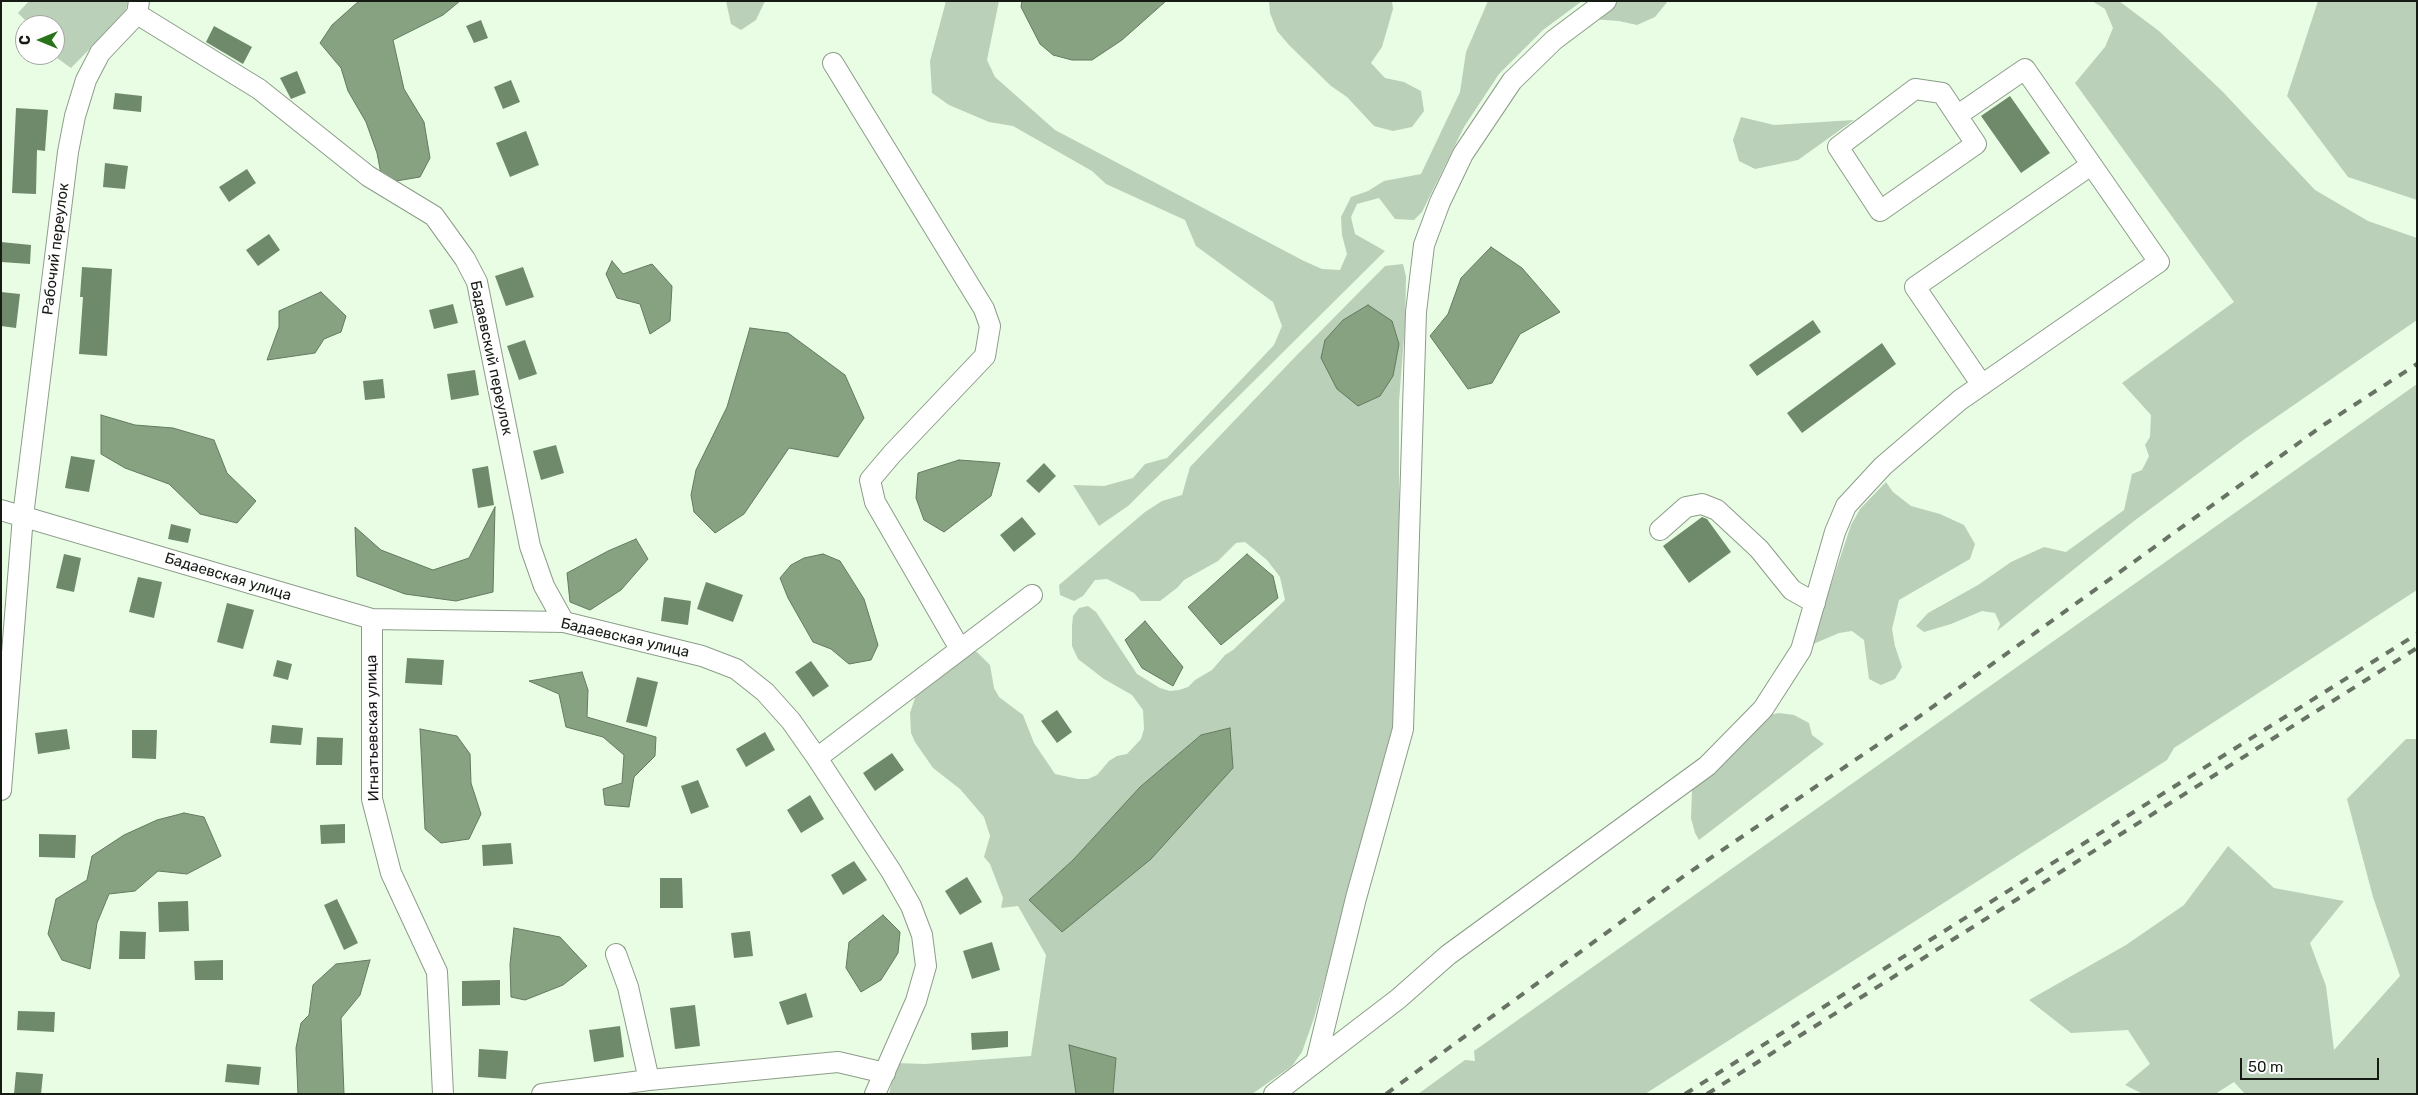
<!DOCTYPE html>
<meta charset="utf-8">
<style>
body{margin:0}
#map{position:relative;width:2418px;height:1095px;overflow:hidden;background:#e9fde5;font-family:Rubik,sans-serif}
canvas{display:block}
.frame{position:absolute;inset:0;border:2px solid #161c14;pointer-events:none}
.north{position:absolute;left:15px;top:15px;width:50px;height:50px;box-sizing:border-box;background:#fff;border:1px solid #a2a4a1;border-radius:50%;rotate:270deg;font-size:14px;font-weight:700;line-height:20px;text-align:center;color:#161c14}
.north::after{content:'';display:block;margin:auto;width:18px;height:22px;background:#29741a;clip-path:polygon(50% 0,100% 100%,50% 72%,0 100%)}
.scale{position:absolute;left:2240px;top:1058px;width:139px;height:22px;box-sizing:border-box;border:2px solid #161c14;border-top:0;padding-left:6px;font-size:15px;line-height:18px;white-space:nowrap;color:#161c14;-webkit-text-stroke:4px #fff;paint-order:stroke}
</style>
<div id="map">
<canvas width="2418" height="1095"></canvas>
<div class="frame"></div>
<div class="north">С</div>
<div class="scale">50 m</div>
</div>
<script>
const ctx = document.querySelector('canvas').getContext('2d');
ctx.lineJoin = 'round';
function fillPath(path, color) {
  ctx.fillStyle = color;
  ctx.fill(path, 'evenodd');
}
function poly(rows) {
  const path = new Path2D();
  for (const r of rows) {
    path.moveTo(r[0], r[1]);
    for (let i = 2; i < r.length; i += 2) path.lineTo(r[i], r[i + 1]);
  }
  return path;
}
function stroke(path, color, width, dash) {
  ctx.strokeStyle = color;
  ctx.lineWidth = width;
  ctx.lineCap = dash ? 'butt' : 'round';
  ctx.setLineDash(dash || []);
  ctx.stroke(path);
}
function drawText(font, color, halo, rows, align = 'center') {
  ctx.font = font + ' Rubik,sans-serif';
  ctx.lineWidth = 4;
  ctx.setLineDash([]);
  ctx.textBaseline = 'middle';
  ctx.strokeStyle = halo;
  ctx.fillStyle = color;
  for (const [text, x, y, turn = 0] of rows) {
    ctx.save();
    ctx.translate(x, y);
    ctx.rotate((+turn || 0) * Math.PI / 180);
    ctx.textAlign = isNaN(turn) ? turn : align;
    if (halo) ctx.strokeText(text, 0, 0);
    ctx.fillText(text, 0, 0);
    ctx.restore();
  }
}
const green = poly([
 [29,1,128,1,125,13,71,68,57,58,55,25,30,25,18,13],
 [726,1,765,1,756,20,741,30,731,24],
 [946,1,999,1,987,60,995,77,1055,130,1304,261,1322,269,1340,270,1347,254,1342,235,1341,217,1351,197,1368,191,1384,181,1421,174,1460,92,1466,52,1488,1,1582,1,1543,30,1499,74,1464,127,1422,212,1414,220,1395,219,1379,198,1357,204,1351,217,1355,234,1385,251,1128,506,1099,526,1073,485,1104,486,1133,478,1145,464,1167,458,1274,345,1282,326,1273,302,1196,246,1185,220,1106,184,1092,171,1013,126,989,122,949,105,932,93,930,61],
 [1269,1,1392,1,1393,9,1382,47,1371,63,1385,78,1404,82,1421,91,1424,111,1412,127,1393,131,1374,126,1347,97,1331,86,1289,45,1277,31,1270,13],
 [1617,1,1668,1,1655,17,1637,25,1619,21,1591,19],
 [2092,1,2119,1,2159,31,2223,92,2315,190,2368,221,2417,238,2417,320,2246,438,2134,521,1997,631,2000,624,1995,613,1982,611,1951,624,1924,632,1916,626,1928,613,1978,585,2011,562,2044,547,2066,552,2124,510,2132,474,2142,470,2149,456,2145,445,2150,437,2151,415,2122,383,2234,302,2075,83,2105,47,2113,28,2105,9],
 [2318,1,2417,1,2417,200,2348,177,2287,96],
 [1741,117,1774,125,1854,120,1798,160,1755,169,1739,161,1733,140],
 [1403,264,1406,277,1405,324,1399,402,1399,707,1395,733,1314,1018,1302,1052,1292,1066,1252,1094,1113,1094,1116,1058,1076,1094,889,1094,896,1063,925,1064,1031,1056,1046,955,1018,906,1001,908,1003,898,990,864,984,857,990,836,984,817,960,789,933,768,915,742,911,733,910,713,916,695,968,650,977,652,990,665,994,688,999,697,1023,715,1034,743,1055,774,1078,779,1088,779,1097,775,1109,761,1117,756,1127,754,1141,739,1144,729,1143,710,1132,695,1104,679,1078,659,1072,646,1072,626,1073,616,1079,608,1088,606,1096,612,1137,674,1160,688,1170,691,1179,690,1188,687,1195,680,1212,670,1225,655,1233,650,1285,600,1280,577,1267,560,1245,542,1236,543,1218,561,1184,580,1177,588,1160,601,1141,601,1134,593,1107,579,1095,580,1083,596,1074,601,1060,595,1059,585,1145,512,1162,501,1182,495,1190,467,1295,357,1385,266],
 [1201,735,1062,932,1029,900,1073,860,1140,787],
 [2417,384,2417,590,2174,748,2167,760,1645,1094,1418,1094,1465,1060,1475,1061,1474,1051],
 [1886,482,1893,492,1911,506,1940,514,1964,525,1975,544,1970,559,1899,600,1892,629,1895,646,1902,667,1895,679,1881,685,1869,679,1864,640,1852,631,1839,633,1811,645,1851,525,1860,509],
 [1779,713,1794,715,1809,723,1812,735,1824,744,1699,840,1695,833,1691,818,1692,790,1711,775,1768,715],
 [2406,739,2417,739,2417,1094,2245,1094,2234,1082,2215,1094,2143,1094,2125,1085,2150,1064,2128,1030,2071,1033,2029,1000,2126,945,2184,905,2228,846,2274,888,2344,901,2310,943,2326,986,2334,1050,2400,976,2373,897,2347,799]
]);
const water = poly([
 [359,1,460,1,443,15,393,40,404,89,424,122,430,158,420,177,396,181,381,174,377,153,366,122,348,91,341,68,320,43,332,25,359,1],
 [1022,1,1166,1,1122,40,1092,60,1072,60,1053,55,1040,44,1021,7,1022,1],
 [1491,247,1522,268,1560,312,1520,334,1492,383,1468,389,1430,336,1448,314,1461,278,1491,247],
 [612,261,623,274,652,264,672,286,670,321,650,334,640,304,617,298,606,274,612,261],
 [321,292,346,316,341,332,324,339,315,353,267,360,279,327,279,311,321,292],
 [1368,305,1392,321,1399,344,1393,376,1380,396,1358,406,1337,389,1321,358,1325,340,1343,320,1368,305],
 [750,328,788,333,845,375,864,418,838,457,789,448,744,514,715,533,694,512,691,495,696,470,727,407,750,328],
 [101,415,135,425,173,428,214,440,227,473,256,501,237,523,200,514,169,484,125,468,101,454,101,415],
 [959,460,1000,463,991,496,944,532,924,520,916,498,918,473,959,460],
 [495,507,493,592,456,601,405,594,357,576,355,527,381,550,433,570,469,558,495,507],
 [636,539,648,559,621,590,590,610,570,602,567,573,608,551,636,539],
 [823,554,840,561,864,599,878,645,871,660,849,664,831,649,813,642,788,598,780,578,791,565,804,558,823,554],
 [1247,554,1273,576,1278,598,1221,645,1188,607,1247,554],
 [1145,621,1183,667,1173,686,1142,668,1125,640,1145,621],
 [582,672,588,690,587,717,656,737,655,756,634,777,629,807,605,805,603,789,622,783,624,755,603,737,566,727,559,694,529,681,582,672],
 [1230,728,1233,768,1151,859,1062,932,1029,900,1073,860,1140,787,1201,735,1230,728],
 [420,729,457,736,470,754,471,783,481,814,469,839,441,843,425,829,420,729],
 [184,813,204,817,221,856,187,874,158,871,135,891,109,894,97,923,90,969,62,960,48,934,56,899,87,880,92,856,124,835,157,820,184,813],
 [883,915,900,932,898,953,881,980,861,992,846,968,849,942,883,915],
 [514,928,560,937,587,966,563,985,525,1000,511,997,510,964,514,928],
 [370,960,360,995,341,1018,344,1094,298,1094,296,1048,301,1023,309,1015,313,985,336,964,370,960],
 [1069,1045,1116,1058,1113,1094,1076,1094,1069,1045]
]);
const building = poly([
 [481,20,488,38,474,43,466,26],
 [214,26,252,47,243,64,206,42],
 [297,71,306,93,291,99,280,78],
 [511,80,520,102,503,109,494,87],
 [115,93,142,96,141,112,113,109],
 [2010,96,2050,153,2021,173,1981,116],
 [16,108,48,110,45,151,37,150,36,194,12,193],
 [526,131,539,165,510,177,496,143],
 [105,163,128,166,125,189,103,187],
 [247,169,256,183,229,202,219,187],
 [269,234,280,250,258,266,246,250],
 [1,242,31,245,30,264,1,262],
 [82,267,112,269,107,356,79,354,83,297,80,297],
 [523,267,534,297,506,306,495,276],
 [1,292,20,294,16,328,1,326],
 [453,304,458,323,434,329,429,310],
 [1813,320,1821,332,1757,376,1749,365],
 [525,340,537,374,519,380,507,346],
 [1882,343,1896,364,1802,433,1787,413],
 [475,370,479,395,451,400,447,374],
 [383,379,385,398,365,400,363,381],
 [556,445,564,473,541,480,533,451],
 [71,456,95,460,89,492,65,488],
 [1044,463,1056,476,1039,493,1026,481],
 [488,466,494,505,478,508,472,469],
 [1022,517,1036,534,1014,552,1000,535],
 [1702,517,1707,519,1731,552,1689,583,1663,546],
 [171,524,191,529,188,543,168,539],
 [64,554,81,558,74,592,56,588],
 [138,577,162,582,154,618,129,612],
 [706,582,743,595,733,622,697,609],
 [664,597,691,601,688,625,661,621],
 [227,603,254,610,243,649,217,642],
 [407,658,444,660,442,685,405,683],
 [277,660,292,664,288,680,273,676],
 [811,661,829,686,813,697,795,672],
 [637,677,658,682,647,727,626,722],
 [1057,710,1072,732,1057,743,1041,721],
 [272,725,303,728,301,745,270,743],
 [67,729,70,749,38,754,35,733],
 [132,730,157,730,156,759,132,758],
 [765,732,775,750,746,767,736,749],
 [317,737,343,738,342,765,316,765],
 [892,753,904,770,875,791,863,773],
 [698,780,709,807,691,814,681,786],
 [810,795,824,819,801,833,787,810],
 [345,824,345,843,321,844,320,825],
 [39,834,76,835,75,858,39,857],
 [511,843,513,864,483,866,482,845],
 [854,861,867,880,843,895,831,875],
 [967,877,982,902,960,915,945,891],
 [660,878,682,878,683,908,660,908],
 [337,899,358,943,344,950,324,905],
 [188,901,189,931,159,932,158,902],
 [120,931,146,932,145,959,119,959],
 [750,931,753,956,734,958,731,933],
 [992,942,1000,970,972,979,963,951],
 [223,960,223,980,195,980,194,961],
 [500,980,500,1005,462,1006,462,981],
 [806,993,813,1017,787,1025,779,1002],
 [695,1005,700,1046,675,1049,670,1008],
 [18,1011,55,1012,54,1032,17,1030],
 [620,1026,624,1057,594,1062,589,1030],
 [1008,1031,1008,1047,972,1050,971,1033],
 [479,1049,508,1051,506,1079,478,1077],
 [227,1064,261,1067,259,1085,225,1082],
 [16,1072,43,1074,41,1094,14,1094]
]);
const minor = poly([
 [137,14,259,89,368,176,434,216,465,259,477,282,530,546,544,586,564,622],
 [833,63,984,309,990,326,985,356,892,454,870,480,875,502,960,649],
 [1915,89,1942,93,1976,144,1880,211,1838,147,1915,89],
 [1982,385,1915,287,2091,165],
 [1,510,372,619,564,622,702,656,736,669,765,692,791,721,817,758,891,871,911,906,922,935,926,966,916,1001,875,1094],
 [1660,530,1686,507,1702,504,1717,510,1759,549,1792,590,1815,603],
 [372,619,372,799,391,873,437,972,443,1094],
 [817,758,1032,595],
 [1,790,23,516,68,152,75,116,86,80,100,53,137,14,139,1],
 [616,954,628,987,649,1080],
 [1316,1062,1356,898,1403,729,1416,312,1424,245,1440,202,1463,154,1512,81,1554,40,1606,1],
 [542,1094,649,1080,838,1062,885,1073],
 [1274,1094,1398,999,1448,955,1707,766,1763,709,1801,650,1835,532,1846,506,1883,466,1960,400,2159,262,2025,69,1958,115]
]);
const rail = poly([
 [1386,1094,1684,876,1920,716,2325,424,2417,364],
 [1685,1094,2417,634],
 [1707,1094,2417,648]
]);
const streetNames = [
 ["Рабочий переулок",56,249,-83],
 ["Бадаевский переулок",491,358,78],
 ["Бадаевская улица",228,577,17],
 ["Бадаевская улица",625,638,13],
 ["Игнатьевская улица",373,728,-91]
];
fillPath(green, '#bbd0b8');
fillPath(water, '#86a281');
stroke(water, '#647a60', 1);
fillPath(building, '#6f8a6b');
stroke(minor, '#8b9d88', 22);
stroke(minor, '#fff', 20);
stroke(rail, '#687365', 4, [9, 9]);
drawText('15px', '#161c14', '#fff', streetNames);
</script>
